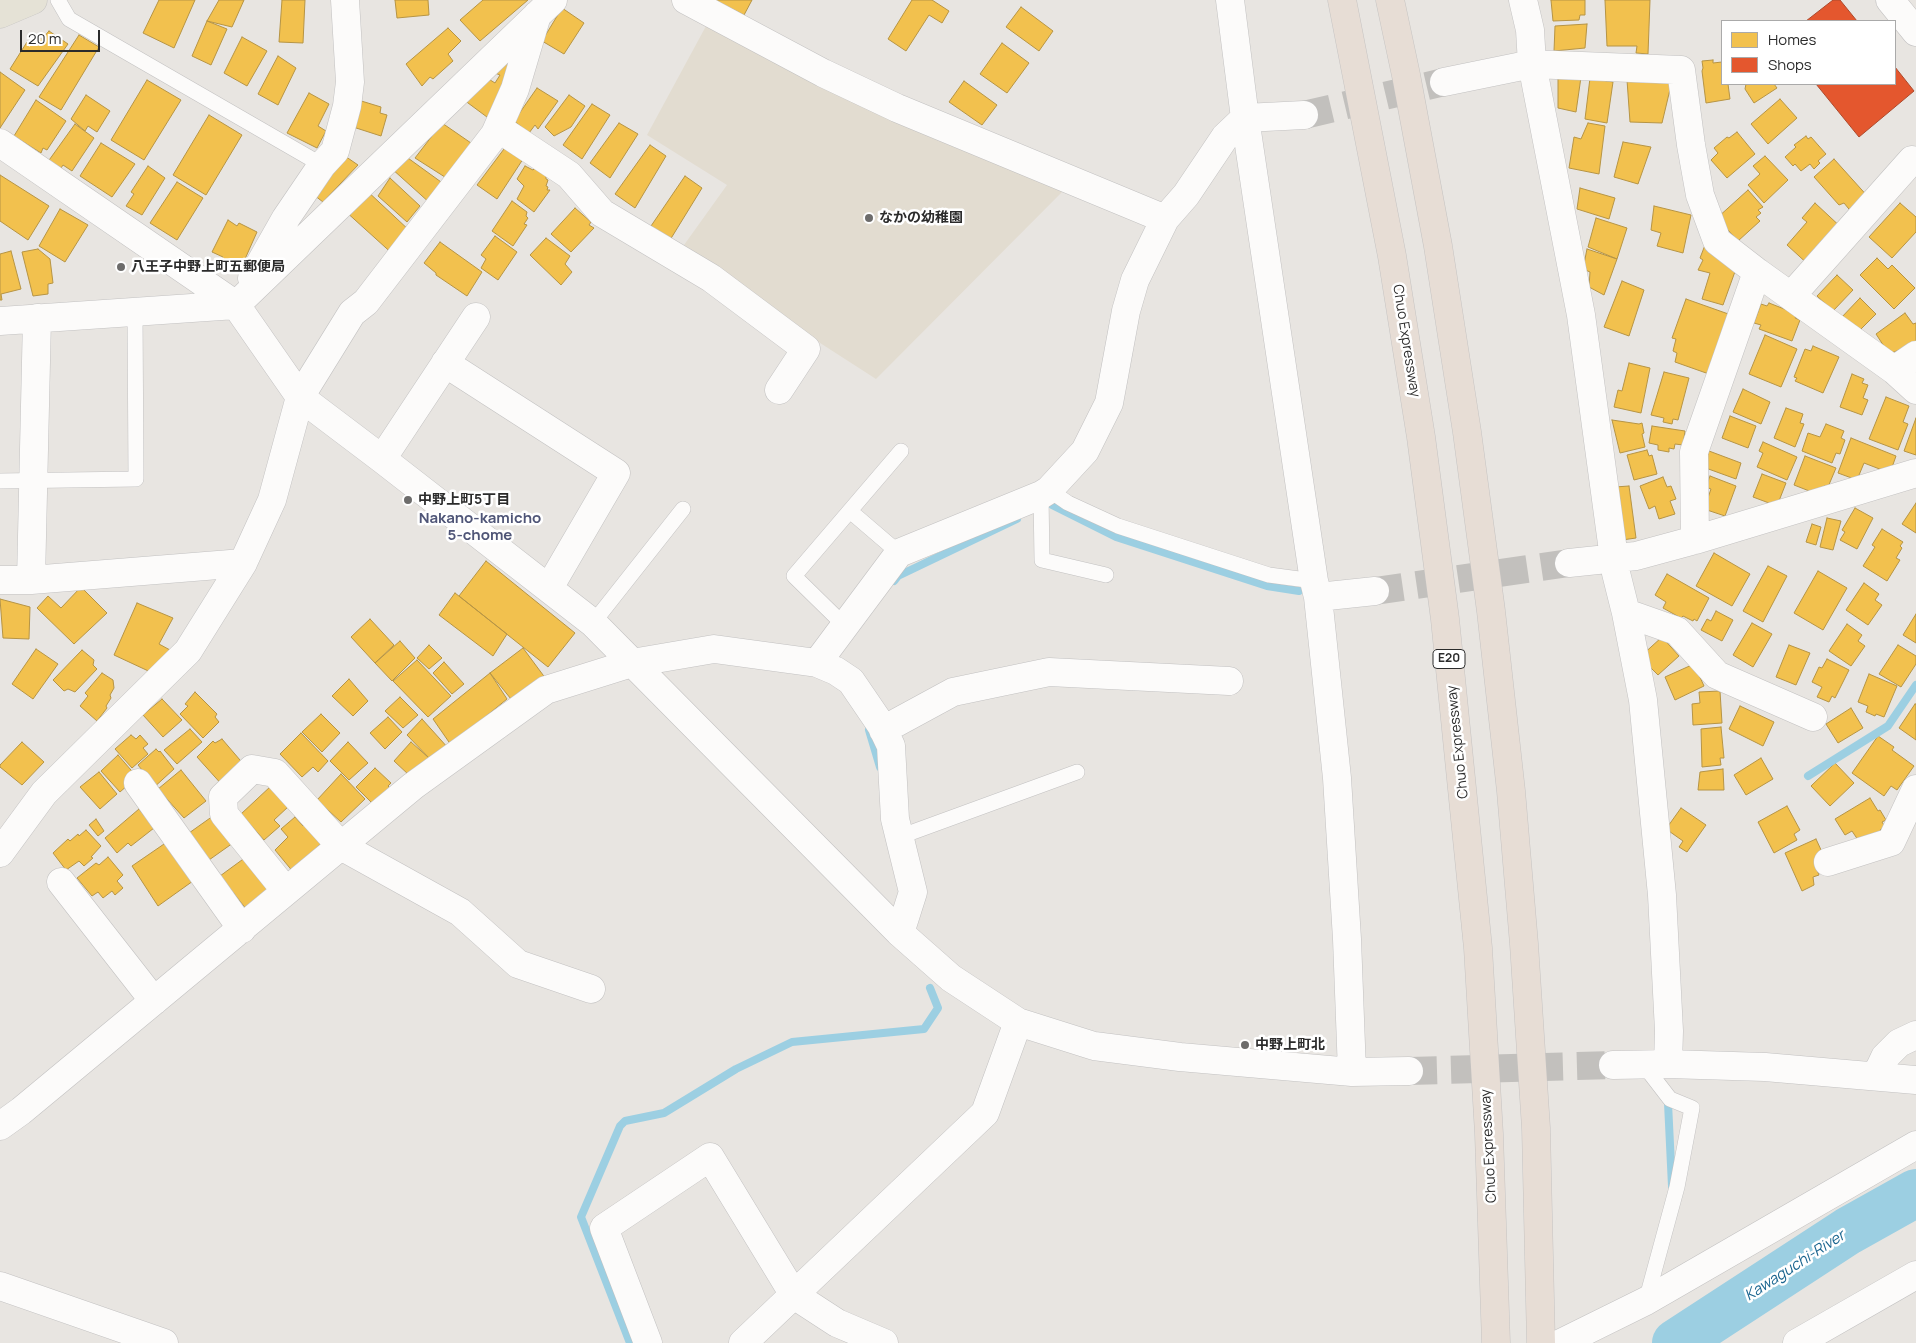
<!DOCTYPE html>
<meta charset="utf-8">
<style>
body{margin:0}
#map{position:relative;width:1916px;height:1343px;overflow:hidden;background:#e8e5e1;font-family:Manrope,sans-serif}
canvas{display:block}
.legend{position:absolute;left:1721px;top:20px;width:175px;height:65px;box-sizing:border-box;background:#fff;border:1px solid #aaa;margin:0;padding:6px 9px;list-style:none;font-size:15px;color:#2b2b2b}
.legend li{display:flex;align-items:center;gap:10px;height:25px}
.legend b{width:25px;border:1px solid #aaa}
.scale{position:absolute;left:20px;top:30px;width:80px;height:22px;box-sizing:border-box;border:2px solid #2b2b2b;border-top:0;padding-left:6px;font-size:15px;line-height:18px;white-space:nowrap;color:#2b2b2b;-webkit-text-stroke:4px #fff;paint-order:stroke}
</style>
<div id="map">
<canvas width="1916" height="1343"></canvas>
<ul class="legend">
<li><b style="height:14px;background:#f2c14e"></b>Homes</li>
<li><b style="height:14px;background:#e4572e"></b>Shops</li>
</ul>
<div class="scale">20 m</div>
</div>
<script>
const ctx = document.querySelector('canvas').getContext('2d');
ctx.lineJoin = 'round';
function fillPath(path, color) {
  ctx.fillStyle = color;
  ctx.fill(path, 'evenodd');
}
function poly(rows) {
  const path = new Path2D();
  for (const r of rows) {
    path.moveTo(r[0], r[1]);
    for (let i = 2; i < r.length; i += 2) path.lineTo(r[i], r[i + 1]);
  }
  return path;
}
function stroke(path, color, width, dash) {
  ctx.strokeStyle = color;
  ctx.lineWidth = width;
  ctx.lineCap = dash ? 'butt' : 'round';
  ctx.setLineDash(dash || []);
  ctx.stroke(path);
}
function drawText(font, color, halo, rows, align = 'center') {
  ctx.font = font + ' Manrope,"Noto Sans JP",sans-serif';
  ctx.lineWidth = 5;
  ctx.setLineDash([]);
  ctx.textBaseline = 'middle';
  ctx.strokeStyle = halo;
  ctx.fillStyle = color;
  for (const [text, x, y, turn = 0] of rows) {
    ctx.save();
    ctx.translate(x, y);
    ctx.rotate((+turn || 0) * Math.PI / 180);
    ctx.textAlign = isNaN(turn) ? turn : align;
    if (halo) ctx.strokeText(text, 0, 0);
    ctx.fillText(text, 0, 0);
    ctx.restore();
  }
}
const education = poly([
 [712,15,1074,180,876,379,679,252,727,185,647,135]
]);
const homes = poly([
 [159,0,195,0,174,48,143,33,159,0],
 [219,0,244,0,232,27,207,21,219,0],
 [282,0,305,0,303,43,279,42,282,0],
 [395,0,428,0,429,15,397,18,395,0],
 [483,0,528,0,480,41,460,20,483,0],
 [714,0,752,0,744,15,714,0],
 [912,0,932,0,949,11,942,23,929,15,906,51,888,39,912,0],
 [1551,0,1585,0,1585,15,1580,15,1579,20,1553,21,1551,0],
 [1605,0,1650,0,1648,54,1636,53,1637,46,1607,46,1605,0],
 [1021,7,1053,31,1039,51,1006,27,1021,7],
 [562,8,584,23,564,54,542,41,562,8],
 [207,21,227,29,211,65,192,56,207,21],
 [1587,24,1585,48,1554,51,1555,26,1587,24],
 [448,28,461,41,448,54,453,61,433,79,430,77,422,86,406,64,448,28],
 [49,31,68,44,38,86,10,69,27,42,35,44,38,38,42,39,49,31],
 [79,35,99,47,61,110,39,97,79,35],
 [242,37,267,51,247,86,224,73,242,37],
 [1002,43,1029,63,1007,93,980,74,1002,43],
 [514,51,491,120,464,100,487,78,495,83,500,75,495,73,514,51],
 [278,56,296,68,278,105,258,94,278,56],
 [1713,60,1713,63,1722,62,1722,84,1728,84,1730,99,1706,103,1702,71,1703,68,1702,61,1713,60],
 [0,72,25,90,0,128,0,72],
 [1558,74,1581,77,1576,112,1558,108,1558,74],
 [1590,78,1613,82,1607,123,1585,119,1590,78],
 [147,80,181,100,144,160,111,140,147,80],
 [1627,80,1672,81,1662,123,1630,122,1627,80],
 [964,81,997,105,982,125,949,102,964,81],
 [1746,84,1774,84,1777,88,1754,103,1745,89,1746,84],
 [537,88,558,101,538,129,535,125,529,133,514,121,537,88],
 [309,93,329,104,318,126,326,131,317,148,287,133,309,93],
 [86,95,110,111,97,132,88,126,85,131,71,119,86,95],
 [569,95,585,106,571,127,554,136,545,127,569,95],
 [1780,99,1797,118,1768,144,1751,124,1780,99],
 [36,100,66,121,47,150,43,148,41,153,14,136,36,100],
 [358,100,381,107,380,113,387,115,381,136,350,126,358,100],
 [592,104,610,115,582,159,563,145,592,104],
 [209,115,242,135,206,195,173,175,209,115],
 [442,123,471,143,448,179,415,158,442,123],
 [619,123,638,134,610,178,590,163,619,123],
 [1588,123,1605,126,1599,174,1569,168,1574,137,1581,139,1588,123],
 [75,124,94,138,72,171,63,165,59,171,47,163,75,124],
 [1737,132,1755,154,1727,178,1711,160,1718,153,1714,148,1727,137,1729,138,1737,132],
 [1806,136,1808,139,1811,137,1826,154,1818,161,1820,163,1814,169,1810,164,1801,171,1795,164,1793,166,1785,157,1796,147,1794,145,1806,136],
 [1623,142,1651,147,1638,184,1614,177,1623,142],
 [101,143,135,164,112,197,80,176,101,143],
 [507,145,525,156,497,199,477,185,507,145],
 [650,145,666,156,635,208,615,194,650,145],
 [401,153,448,187,431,204,391,168,401,153],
 [342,154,358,165,323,202,310,192,342,154],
 [1765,156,1788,180,1764,203,1748,185,1760,174,1753,166,1765,156],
 [1834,159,1870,199,1853,214,1844,203,1839,205,1814,177,1834,159],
 [148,166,165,178,142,215,126,206,134,194,131,192,148,166],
 [525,166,533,170,535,168,546,176,546,179,548,180,546,186,548,187,547,190,550,190,534,212,517,199,524,186,517,179,525,166],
 [0,175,49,206,28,240,0,221,0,175],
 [685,176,702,188,670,240,651,226,685,176],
 [390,178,420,206,407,222,378,196,390,178],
 [177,182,203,198,177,240,150,223,177,182],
 [364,188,411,232,396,257,344,210,364,188],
 [1580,188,1615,198,1609,219,1577,209,1580,188],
 [1748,190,1763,207,1758,210,1761,213,1756,217,1760,221,1738,241,1717,218,1748,190],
 [512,201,527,212,526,216,528,218,524,224,527,225,513,246,492,231,512,201],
 [1815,203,1844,230,1811,267,1787,245,1807,222,1802,218,1815,203],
 [1900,203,1916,217,1916,232,1892,258,1869,237,1900,203],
 [1654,206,1691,215,1683,253,1657,246,1661,233,1651,230,1654,206],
 [575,208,591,222,589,225,594,228,571,252,551,234,575,208],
 [60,209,88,225,65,262,39,246,60,209],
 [1596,218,1627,228,1617,259,1588,247,1596,218],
 [228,220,237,226,239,223,257,232,241,268,222,260,223,257,212,252,228,220],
 [495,236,517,252,498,280,481,268,486,259,481,255,495,236],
 [546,238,570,256,565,264,572,272,561,285,530,255,546,238],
 [1707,240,1737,266,1723,305,1702,299,1710,273,1698,270,1703,260,1700,258,1707,240],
 [440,242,482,272,467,296,436,275,436,273,424,263,440,242],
 [38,249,50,259,53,283,48,284,48,294,33,296,22,252,38,249],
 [1587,249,1617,259,1604,295,1589,287,1590,272,1583,269,1587,249],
 [11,251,21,289,1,294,2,300,0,300,0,254,11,251],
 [1877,258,1888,269,1892,265,1915,288,1894,309,1860,275,1877,258],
 [1837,275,1853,290,1833,311,1817,296,1837,275],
 [1622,281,1644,290,1629,336,1604,327,1622,281],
 [1860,298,1876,314,1855,335,1840,319,1860,298],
 [1686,299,1734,316,1709,374,1675,362,1677,353,1673,351,1676,339,1672,338,1686,299],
 [1769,303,1797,314,1795,318,1800,320,1792,341,1759,329,1761,325,1754,323,1761,304,1767,306,1769,303],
 [1905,313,1913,324,1916,323,1916,345,1902,355,1899,350,1889,354,1876,334,1905,313],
 [1765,335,1797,349,1781,387,1749,374,1765,335],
 [1813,346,1839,357,1823,393,1795,381,1797,378,1794,377,1805,349,1811,351,1813,346],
 [1629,363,1650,368,1641,413,1614,407,1618,390,1622,391,1629,363],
 [1664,372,1689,378,1678,420,1673,419,1672,424,1663,422,1664,418,1651,415,1664,372],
 [1852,374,1864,379,1862,383,1868,385,1863,398,1868,400,1862,415,1840,407,1852,374],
 [1743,389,1770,402,1761,424,1733,412,1743,389],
 [1886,397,1909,406,1903,422,1908,424,1898,450,1869,439,1886,397],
 [1786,408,1803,414,1800,423,1804,424,1795,447,1774,438,1786,408],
 [1730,416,1756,426,1748,448,1722,438,1730,416],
 [1916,418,1916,455,1904,451,1916,418],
 [1612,420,1639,424,1642,423,1644,433,1642,434,1645,447,1620,453,1612,420],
 [1826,424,1844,431,1841,438,1845,440,1840,454,1836,453,1832,463,1802,451,1808,433,1820,437,1826,424],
 [1652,426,1685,431,1683,445,1675,444,1674,449,1669,448,1669,452,1658,450,1658,445,1649,443,1652,426],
 [1851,438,1896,456,1890,473,1864,463,1857,480,1838,473,1851,438],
 [1763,442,1797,457,1787,480,1757,467,1763,453,1759,451,1763,442],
 [1647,450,1649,456,1652,455,1657,474,1634,480,1627,455,1647,450],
 [1709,451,1741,463,1736,479,1703,467,1709,451],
 [1805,456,1836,468,1828,487,1824,486,1822,492,1817,494,1794,485,1805,456],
 [1762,474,1786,483,1777,506,1753,497,1762,474],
 [1710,476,1736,486,1725,516,1704,509,1711,489,1706,487,1710,476],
 [1663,477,1667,487,1671,486,1676,499,1670,501,1675,514,1659,519,1655,506,1649,509,1640,486,1663,477],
 [1629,486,1636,538,1622,540,1615,487,1629,486],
 [1916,503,1916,533,1902,524,1916,503],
 [1855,508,1873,518,1857,549,1840,540,1845,532,1842,530,1855,508],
 [1827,518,1841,521,1833,550,1820,547,1827,518],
 [1812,524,1821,527,1816,545,1806,542,1812,524],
 [1882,529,1903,542,1900,546,1902,548,1896,558,1900,560,1887,581,1863,566,1875,547,1872,545,1882,529],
 [1714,553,1750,574,1732,606,1696,586,1714,553],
 [486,561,575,633,548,667,459,596,486,561],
 [1768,566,1787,576,1763,622,1743,611,1768,566],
 [1818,571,1847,588,1823,630,1794,613,1818,571],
 [1667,574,1709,598,1697,621,1694,619,1693,621,1683,616,1681,618,1663,608,1666,602,1655,595,1667,574],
 [1864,583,1879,594,1875,600,1882,605,1868,625,1846,610,1864,583],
 [81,587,107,613,74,644,37,608,48,596,61,608,81,587],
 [455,593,507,634,493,656,439,615,455,593],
 [0,599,30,607,29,639,3,638,0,599],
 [137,603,173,618,159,644,170,650,157,675,114,655,137,603],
 [1716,611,1733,620,1722,641,1701,630,1707,619,1711,621,1716,611],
 [1916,614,1916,643,1903,635,1916,614],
 [370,619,394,645,375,663,351,637,370,619],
 [1752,623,1772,634,1753,667,1733,655,1752,623],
 [1847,624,1862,635,1858,641,1865,646,1851,666,1829,651,1847,624],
 [1662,637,1679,656,1658,675,1640,657,1662,637],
 [400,641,415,658,392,681,375,663,400,641],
 [429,645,442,658,429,669,417,658,429,645],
 [1789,645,1810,653,1796,685,1776,677,1789,645],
 [1898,645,1916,656,1916,664,1901,687,1879,674,1898,645],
 [523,648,546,679,515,704,490,673,523,648],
 [36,649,58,664,33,699,12,684,36,649],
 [82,650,94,660,93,665,97,669,75,692,68,689,64,691,53,680,82,650],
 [1827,659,1849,670,1835,698,1832,696,1829,702,1817,697,1822,687,1812,682,1819,667,1822,668,1827,659],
 [417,660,451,696,428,717,393,681,417,660],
 [444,662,464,684,452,694,433,673,444,662],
 [1694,664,1704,686,1675,700,1665,677,1694,664],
 [102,673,113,680,114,688,110,695,111,698,106,706,107,708,97,721,80,706,88,696,85,693,102,673],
 [490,673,507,699,451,745,433,719,490,673],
 [1869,674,1897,686,1884,717,1876,714,1875,716,1866,712,1868,706,1858,702,1869,674],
 [349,679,368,701,353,716,332,696,349,679],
 [1720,691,1722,723,1693,725,1692,704,1700,703,1699,692,1720,691],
 [195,692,217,714,215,717,219,722,203,738,180,714,188,706,185,704,195,692],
 [400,697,418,715,403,728,385,711,400,697],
 [162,699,182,720,163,737,143,715,162,699],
 [1915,704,1916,704,1916,740,1899,728,1915,704],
 [1740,706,1774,722,1763,746,1729,729,1740,706],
 [1851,708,1863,728,1838,743,1826,724,1851,708],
 [321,714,340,733,322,752,302,732,321,714],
 [388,717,402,732,385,749,370,733,388,717],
 [422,719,449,749,430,759,407,735,422,719],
 [1721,727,1724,758,1720,758,1721,765,1702,767,1701,729,1721,727],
 [190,729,202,742,177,764,164,750,190,729],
 [301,733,328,761,318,772,313,767,302,777,280,754,301,733],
 [131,735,136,739,140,735,148,744,143,748,148,754,132,768,115,749,131,735],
 [1878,736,1894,747,1892,750,1914,766,1897,790,1891,786,1884,796,1852,773,1878,736],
 [222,739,246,767,224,787,197,757,213,741,215,743,222,739],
 [22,742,44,762,22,785,0,767,0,765,22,742],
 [348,742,368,763,349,780,330,761,348,742],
 [411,742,430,759,409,775,394,761,411,742],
 [156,749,159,752,160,751,174,769,151,790,138,774,142,770,138,765,156,749],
 [118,755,137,777,120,792,101,771,118,755],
 [1761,758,1773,779,1746,795,1734,775,1761,758],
 [1835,763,1854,783,1830,806,1811,786,1835,763],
 [375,768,391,783,388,786,391,789,372,803,356,787,375,768],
 [1723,769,1724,790,1698,790,1700,772,1723,769],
 [181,770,206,801,184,818,158,789,181,770],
 [99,772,117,794,100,809,80,787,99,772],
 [341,774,365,799,341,822,317,800,341,774],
 [271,786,289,806,274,820,280,826,264,840,241,814,271,786],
 [1870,798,1878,811,1880,810,1886,820,1882,822,1885,827,1880,830,1881,831,1858,840,1852,831,1845,835,1835,819,1870,798],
 [1787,806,1800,830,1794,834,1797,840,1774,853,1758,822,1787,806],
 [1681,808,1706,825,1687,852,1679,847,1683,841,1666,829,1681,808],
 [139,809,154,828,131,846,128,843,117,853,105,838,139,809],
 [213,816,233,843,209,860,189,833,213,816],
 [295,817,303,826,305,823,321,844,316,848,317,851,294,873,275,850,288,837,281,829,295,817],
 [96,819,104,831,98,836,89,825,96,819],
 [86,830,101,846,91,857,93,858,84,866,79,861,66,870,53,853,68,839,70,841,78,834,79,836,86,830],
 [1816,839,1828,865,1817,870,1819,875,1813,877,1814,885,1802,891,1785,853,1816,839],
 [167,842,193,881,158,906,132,866,167,842],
 [108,857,123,875,117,881,123,888,115,895,112,891,103,898,98,892,92,896,77,878,96,863,99,865,108,857],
 [246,857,268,887,266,897,247,910,220,876,246,857]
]);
const shops = poly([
 [1833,0,1840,0,1857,21,1806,21,1833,0],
 [1895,67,1914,91,1859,137,1816,84,1895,84,1895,67]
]);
const stream = poly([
 [1052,505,1116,537,1267,586,1299,591],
 [894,581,898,576,1017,519],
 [869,730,880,767],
 [1808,776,1888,726,1916,685],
 [1668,1103,1672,1186],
 [630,1343,581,1217,620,1126,625,1121,664,1113,736,1069,792,1042,924,1029,938,1008,930,988]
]);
const river = poly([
 [1676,1343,1848,1231,1916,1193]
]);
const minorTunnel = poly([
 [1304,115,1444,82],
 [1375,591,1569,563],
 [1409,1071,1613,1065]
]);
const service = poly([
 [58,0,69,19,322,165],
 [0,481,136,479,135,312],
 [1049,490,1068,503,1118,526,1269,575,1314,581],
 [1041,495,1042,560,1106,575],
 [850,511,899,553],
 [593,623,683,509],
 [844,625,794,576,901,451],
 [899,837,1077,772],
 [1643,1064,1670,1099,1692,1108,1677,1187,1646,1301]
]);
const minor = poly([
 [686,0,823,73,897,108,1165,219],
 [1230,0,1245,118,1314,581,1318,597,1337,778,1347,939,1352,1072],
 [1523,0,1530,30,1532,64,1581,315,1616,573,1626,613,1643,700,1662,895,1669,1031,1668,1064],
 [1444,82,1532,64,1681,70,1691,145,1700,195,1717,241,1757,272,1894,370],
 [498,128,569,175,602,213,711,278,806,349,779,390],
 [0,143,236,305,300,397,382,459,593,623,900,933,951,978,1018,1022,1094,1046,1180,1057,1352,1072,1409,1071],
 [252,278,286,218,322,165,335,151,347,106,350,82,345,0],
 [1791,296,1912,160],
 [0,321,236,305,553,0],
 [1916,355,1894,370,1916,390],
 [445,363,616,473,549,588],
 [382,459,476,317],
 [1695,540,1694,452,1757,272],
 [1569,563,1636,556,1695,540,1916,473],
 [0,580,31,580,243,563],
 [31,580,37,318],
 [1318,597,1375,591],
 [1626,613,1677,631,1717,675,1813,717],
 [817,663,836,671,851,681,881,725,891,746,895,819,913,892,900,933],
 [883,730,953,692,1049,672,1229,681],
 [138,783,242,929],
 [0,853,44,793,188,651,243,563,272,500,300,397,352,313,366,302,495,134,515,89,537,15],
 [1828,862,1891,842,1916,789],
 [61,882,154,1001],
 [286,891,224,814,223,797,252,769,275,773,341,846,460,912,518,964,591,989],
 [1613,1065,1668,1064,1765,1067,1916,1080],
 [1876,1076,1885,1057,1899,1043,1916,1035],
 [0,1126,21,1111,413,786,546,690,632,663,714,649,817,663,899,553,1041,495,1049,490,1085,451,1109,403,1126,311,1135,280,1165,219,1186,195,1225,137,1245,118,1304,115],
 [0,1286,164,1343],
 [648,1343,604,1228,710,1157,794,1295,837,1323,884,1343],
 [743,1343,985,1113,1018,1022],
 [1561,1343,1646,1301,1916,1145],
 [1797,1343,1916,1275]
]);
const tertiary = poly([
 [1890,0,1916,32]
]);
const primary = poly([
 [0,14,33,0]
]);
const motorway = poly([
 [1342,0,1392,256,1421,437,1445,619,1478,948,1489,1134,1496,1343],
 [1390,0,1406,75,1438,246,1467,432,1491,611,1511,791,1524,944,1536,1128,1541,1343]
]);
const markers = [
 [869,218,5,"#6d6c6b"],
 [121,267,5,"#6d6c6b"],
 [408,500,5,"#6d6c6b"],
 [1245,1045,5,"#6d6c6b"]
];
const shields = [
 [1449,659,32]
];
const shieldNames = [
 ["E20",1449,659]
];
const poiNames = [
 ["なかの幼稚園",879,218],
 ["八王子中野上町五郵便局",131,267],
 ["中野上町5丁目",418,500],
 ["中野上町北",1255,1045]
];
const streetNames = [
 ["Chuo Expressway",1406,341,81],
 ["Chuo Expressway",1458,742,-96],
 ["Chuo Expressway",1489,1146,-93]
];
const neighbourhoodNames = [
 ["Nakano-kamicho",480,519],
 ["5-chome",480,536]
];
const waterNames = [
 ["Kawaguchi-River",1795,1266,-33]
];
fillPath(education, '#e2dcd0');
fillPath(homes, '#f2c14e');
stroke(homes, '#b69444', 1);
fillPath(shops, '#e4572e');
stroke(shops, '#ac4a2d', 1);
stroke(stream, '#9ccfe2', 8);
stroke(river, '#9ccfe2', 48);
stroke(minorTunnel, '#c2c0bd', 28, [28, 14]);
stroke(service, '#c2c1c1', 16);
stroke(minor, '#c2c1c1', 29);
stroke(tertiary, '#c2c1c1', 29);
stroke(primary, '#c5c3c2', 29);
stroke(motorway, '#c5c3c2', 29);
stroke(service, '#fcfbfa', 15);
stroke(minor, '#fcfbfa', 28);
stroke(tertiary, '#fcfbfa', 28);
stroke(primary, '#e5e2d6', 28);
stroke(motorway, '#e7ddd5', 28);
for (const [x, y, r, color] of markers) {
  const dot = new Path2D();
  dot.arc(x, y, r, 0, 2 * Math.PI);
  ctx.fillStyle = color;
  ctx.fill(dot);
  stroke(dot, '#fff', 2);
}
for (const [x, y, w] of shields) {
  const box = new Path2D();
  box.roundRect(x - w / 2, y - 9.5, w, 19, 4);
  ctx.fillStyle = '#fff';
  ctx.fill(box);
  stroke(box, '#2b2b2b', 1);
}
drawText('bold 12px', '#2b2b2b', null, shieldNames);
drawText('bold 14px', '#2b2b2b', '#fff', poiNames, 'left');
drawText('14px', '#2b2b2b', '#fff', streetNames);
drawText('bold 15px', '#4f5577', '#fff', neighbourhoodNames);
drawText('italic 15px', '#1a658f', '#fff', waterNames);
</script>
